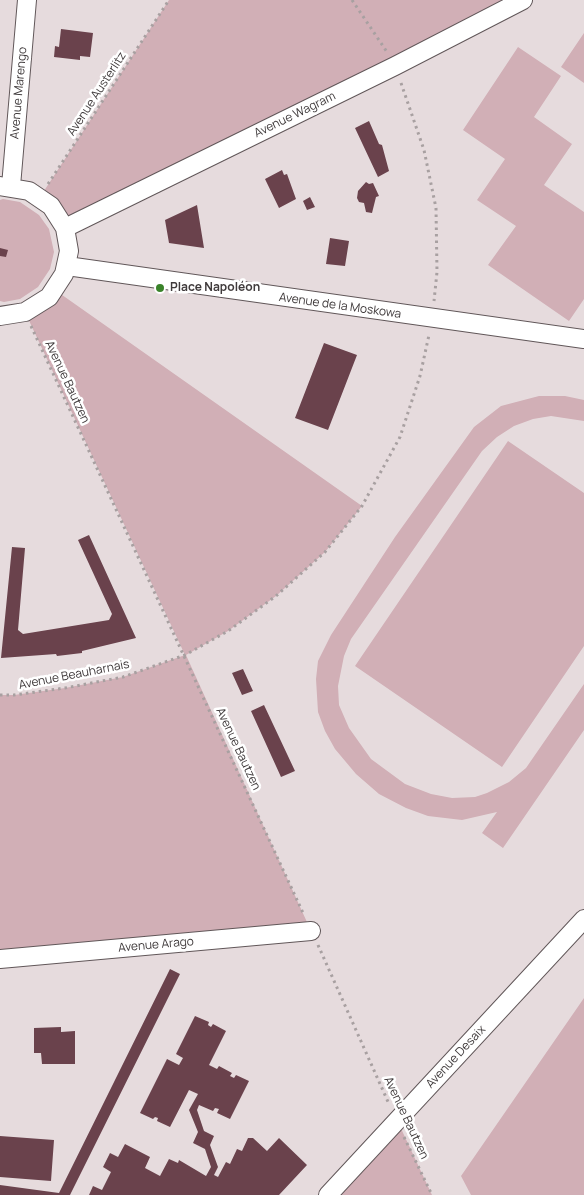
<!DOCTYPE html>
<meta charset="utf-8">
<style>
body{margin:0}
canvas{display:block;background:#e6dbdd}
</style>
<canvas width="584" height="1195"></canvas>
<script>
const ctx = document.querySelector('canvas').getContext('2d');
ctx.lineJoin = 'round';
function fillPath(path, color) {
  ctx.fillStyle = color;
  ctx.fill(path, 'evenodd');
}
function poly(rows) {
  const path = new Path2D();
  for (const r of rows) {
    path.moveTo(r[0], r[1]);
    for (let i = 2; i < r.length; i += 2) path.lineTo(r[i], r[i + 1]);
  }
  return path;
}
function stroke(path, color, width, dash) {
  ctx.strokeStyle = color;
  ctx.lineWidth = width;
  ctx.lineCap = dash ? 'butt' : 'round';
  ctx.setLineDash(dash || []);
  ctx.stroke(path);
}
function drawText(font, color, halo, rows, align = 'center') {
  ctx.font = font + ' Manrope,sans-serif';
  ctx.lineWidth = 5;
  ctx.setLineDash([]);
  ctx.textBaseline = 'middle';
  ctx.strokeStyle = halo;
  ctx.fillStyle = color;
  for (const [text, x, y, turn = 0] of rows) {
    ctx.save();
    ctx.translate(x, y);
    ctx.rotate((+turn || 0) * Math.PI / 180);
    ctx.textAlign = isNaN(turn) ? turn : align;
    if (halo) ctx.strokeText(text, 0, 0);
    ctx.fillText(text, 0, 0);
    ctx.restore();
  }
}
const green = poly([
 [169,0,523,0,65,228,40,197],
 [584,33,584,83,561,67],
 [518,47,561,76,534,117,572,144,544,185,584,212,584,299,569,321,488,265,516,226,477,200,505,159,463,130],
 [3,199,20,202,39,215,49,229,54,252,50,269,38,287,20,299,4,302,0,301,0,200],
 [55,290,362,506,325,552,276,596,228,631,186,655,311,931,0,959,0,695,14,695,65,688,123,677,185,655,25,312],
 [539,396,565,396,584,400,584,421,551,416,533,419,514,426,497,437,482,451,351,639,344,656,338,686,339,705,349,728,371,759,405,784,431,794,452,798,475,797,487,793,509,782,526,768,584,684,584,730,503,848,482,833,497,812,462,820,428,816,406,808,379,794,356,774,335,749,325,731,318,712,316,679,318,661,331,635,395,537,474,427,501,406],
 [508,441,584,493,584,646,502,767,355,666],
 [584,998,584,1195,471,1195,461,1176],
 [397,1120,432,1195,328,1195]
]);
const building = poly([
 [61,29,93,33,90,57,80,56,80,60,54,57,55,46,59,47],
 [369,121,379,144,382,145,389,171,378,177,355,128],
 [282,170,284,175,287,174,296,199,279,208,265,179],
 [366,182,369,184,373,183,379,196,376,197,372,213,366,212,364,203,359,202,357,198,358,191],
 [310,197,315,207,307,210,303,201],
 [197,205,204,248,169,243,165,220],
 [330,238,349,241,345,266,326,264],
 [0,248,8,250,6,257,0,256],
 [324,343,357,355,328,430,295,418],
 [89,535,136,638,82,651,82,653,57,656,56,654,1,658,12,547,25,548,18,630,23,634,109,620,112,614,78,540],
 [243,669,253,691,242,695,232,673],
 [264,705,295,771,281,777,251,711],
 [170,969,180,974,70,1195,0,1195,0,1185,59,1193],
 [195,1016,209,1022,208,1025,211,1027,213,1024,226,1031,209,1065,217,1069,219,1066,232,1073,230,1076,234,1078,236,1075,249,1081,230,1119,217,1113,219,1109,215,1108,213,1111,199,1105,197,1110,204,1131,214,1136,210,1145,218,1167,214,1175,218,1177,226,1162,230,1164,237,1149,242,1151,248,1138,253,1138,267,1151,279,1138,307,1165,279,1195,89,1195,93,1186,102,1190,111,1172,103,1167,110,1153,118,1157,125,1144,150,1157,145,1168,160,1176,169,1159,178,1163,179,1160,206,1176,211,1167,205,1149,193,1143,198,1132,189,1110,198,1094,189,1090,170,1127,157,1121,158,1118,155,1117,153,1119,140,1113,167,1059,179,1065,183,1058,176,1054],
 [61,1027,61,1032,75,1031,75,1064,42,1064,41,1053,34,1053,34,1028],
 [0,1136,54,1140,51,1181,0,1177]
]);
const path = poly([
 [352,0,387,52],
 [401,83,424,150,436,208,437,272,434,301],
 [48,184,169,0],
 [31,326,304,915],
 [0,695,14,695,65,688,123,677,185,655,228,631,276,596,325,552,362,506,400,437,420,376,429,335],
 [318,945,389,1104],
 [404,1137,432,1195]
]);
const street = poly([
 [0,186,29,191,51,206,65,228,69,251,64,274,49,297,25,312,0,316],
 [11,186,27,0],
 [65,228,395,66,523,0],
 [67,266,584,339],
 [0,959,311,931],
 [328,1195,584,919]
]);
const markers = [
 [160,288,5,"#3a832a"]
];
const streetNames = [
 ["Avenue Marengo",19,93,-85],
 ["Avenue Austerlitz",97,94,-57],
 ["Avenue Wagram",295,115,-26],
 ["Avenue de la Moskowa",340,306,8],
 ["Avenue Bautzen",67,382,65],
 ["Avenue Beauharnais",74,675,-11],
 ["Avenue Bautzen",238,749,65],
 ["Avenue Arago",156,945,-5],
 ["Avenue Desaix",456,1057,-47],
 ["Avenue Bautzen",406,1118,65]
];
const poiNames = [
 ["Place Napoléon",170,288]
];
fillPath(green, '#d1afb6');
fillPath(building, '#6a424c');
stroke(street, '#615759', 20);
stroke(path, '#a8a0a1', 3, [2.5, 4]);
stroke(street, '#fff', 18);
for (const [x, y, r, color] of markers) {
  const dot = new Path2D();
  dot.arc(x, y, r, 0, 2 * Math.PI);
  ctx.fillStyle = color;
  ctx.fill(dot);
  stroke(dot, '#fff', 2);
}
drawText('12px', '#403b3c', '#fff', streetNames);
drawText('bold 12px', '#403b3c', '#fff', poiNames, 'left');
</script>
